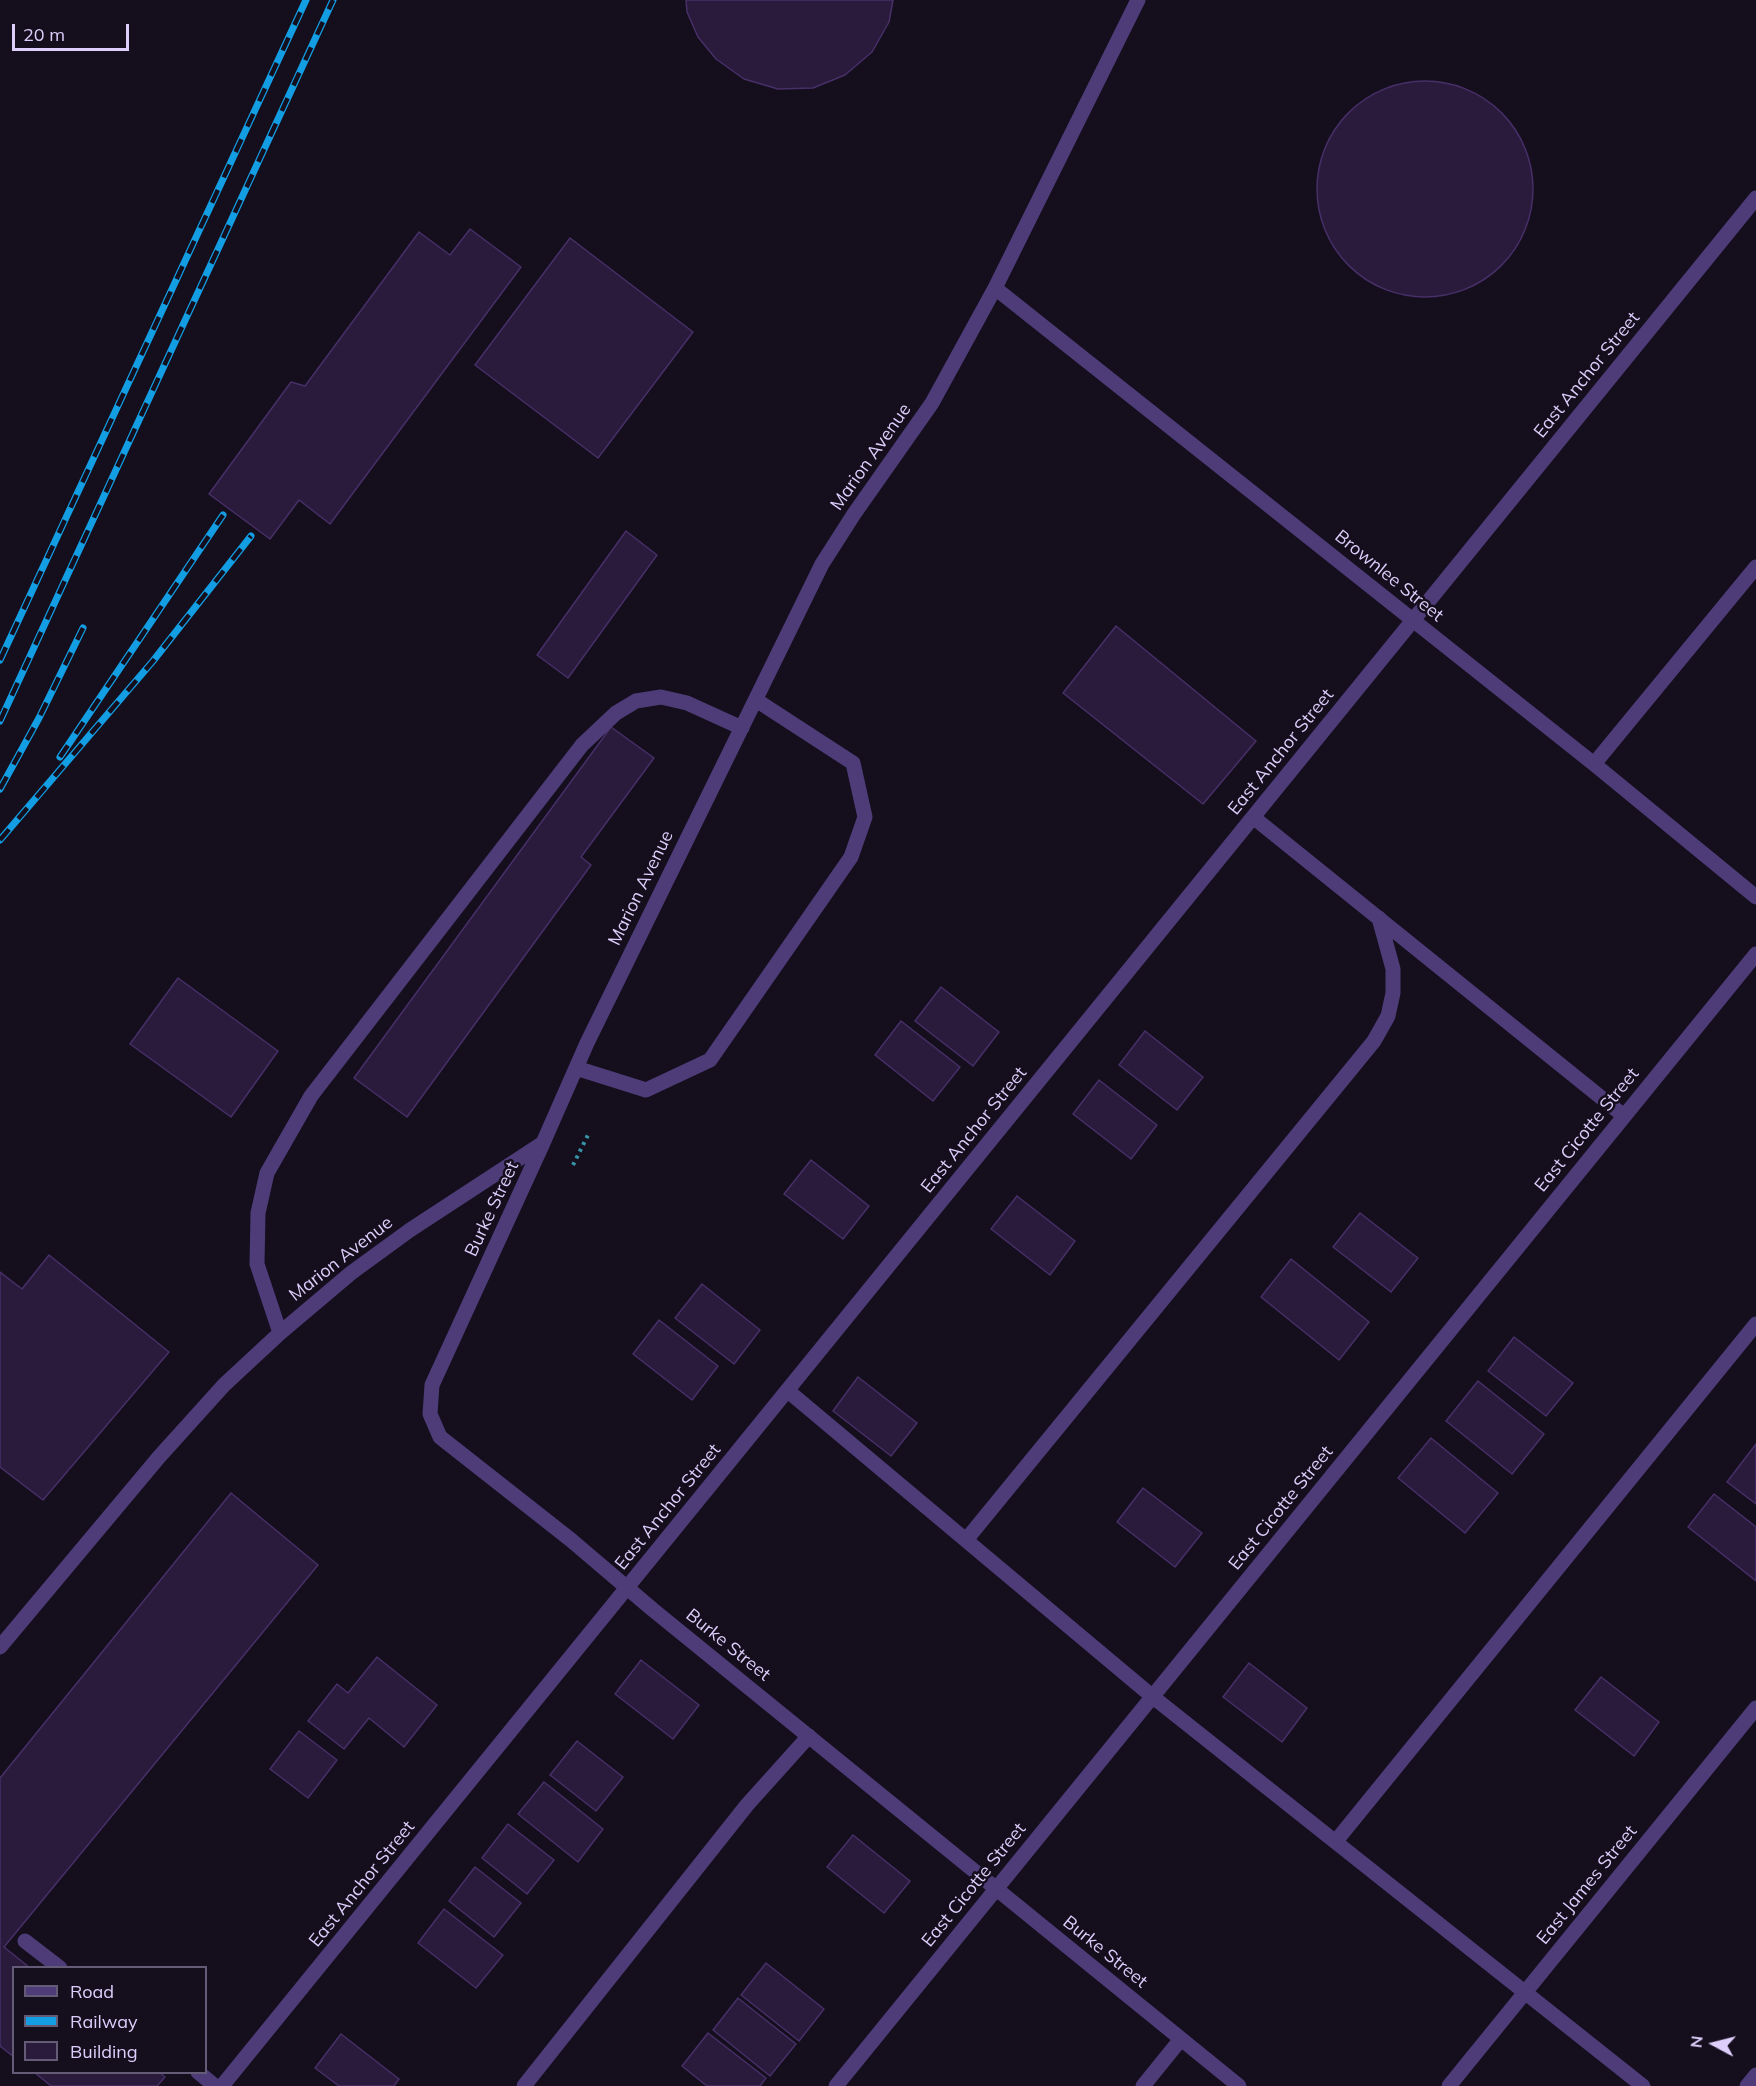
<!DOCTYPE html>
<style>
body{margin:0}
#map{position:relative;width:1756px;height:2086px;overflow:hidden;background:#140e1d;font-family:Mulish,sans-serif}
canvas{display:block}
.legend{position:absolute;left:12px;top:1966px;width:195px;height:108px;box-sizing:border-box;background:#140e1d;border:2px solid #645b76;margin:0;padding:8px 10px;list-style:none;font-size:18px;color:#ddcefb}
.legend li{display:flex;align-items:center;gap:12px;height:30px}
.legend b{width:30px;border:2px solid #645b76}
.north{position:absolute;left:1684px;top:2014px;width:60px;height:60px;-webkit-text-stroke:4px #140e1d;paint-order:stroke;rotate:277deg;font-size:16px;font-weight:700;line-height:24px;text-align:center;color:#ddcefb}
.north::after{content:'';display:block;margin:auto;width:21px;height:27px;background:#ddcefb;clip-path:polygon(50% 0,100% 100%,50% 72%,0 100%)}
.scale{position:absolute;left:12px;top:24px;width:117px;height:27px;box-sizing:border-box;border:3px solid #ddcefb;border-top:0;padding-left:8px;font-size:18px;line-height:21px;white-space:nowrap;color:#ddcefb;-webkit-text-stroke:4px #140e1d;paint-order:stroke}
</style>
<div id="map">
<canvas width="1756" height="2086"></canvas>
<ul class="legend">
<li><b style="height:8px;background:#4d3c78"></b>Road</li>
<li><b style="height:8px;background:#139de2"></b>Railway</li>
<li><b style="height:16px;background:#2a1b3d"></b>Building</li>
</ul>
<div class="north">N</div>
<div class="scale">20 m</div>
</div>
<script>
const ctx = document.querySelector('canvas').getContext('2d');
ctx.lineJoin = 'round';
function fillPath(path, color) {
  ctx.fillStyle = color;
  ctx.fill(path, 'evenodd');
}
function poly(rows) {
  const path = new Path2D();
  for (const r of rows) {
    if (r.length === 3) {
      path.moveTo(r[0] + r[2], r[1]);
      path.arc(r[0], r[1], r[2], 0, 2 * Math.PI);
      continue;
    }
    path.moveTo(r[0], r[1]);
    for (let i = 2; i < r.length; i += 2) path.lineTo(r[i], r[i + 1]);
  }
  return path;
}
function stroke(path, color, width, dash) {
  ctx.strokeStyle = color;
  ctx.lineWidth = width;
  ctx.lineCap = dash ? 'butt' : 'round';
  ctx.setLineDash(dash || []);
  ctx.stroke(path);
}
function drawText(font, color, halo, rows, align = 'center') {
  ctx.font = font + ' Mulish,sans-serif';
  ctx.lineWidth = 5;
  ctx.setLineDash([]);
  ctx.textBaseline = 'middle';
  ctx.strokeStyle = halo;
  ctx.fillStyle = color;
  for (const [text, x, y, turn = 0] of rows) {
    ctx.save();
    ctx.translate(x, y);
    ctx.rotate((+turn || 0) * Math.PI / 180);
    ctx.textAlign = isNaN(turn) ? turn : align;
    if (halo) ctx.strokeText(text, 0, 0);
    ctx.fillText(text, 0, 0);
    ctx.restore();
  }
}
const building = poly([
 [686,0,893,0,889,22,872,52,845,75,813,88,778,89,744,79,716,59,698,37,687,12,686,0],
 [1425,189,108],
 [470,229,521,267,330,524,299,500,270,539,209,494,291,382,305,386,419,232,450,255,470,229],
 [570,238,693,332,598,458,475,365,570,238],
 [626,531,657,555,568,678,537,655,626,531],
 [1116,626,1256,741,1203,804,1063,693,1116,626],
 [611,727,654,758,581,857,591,865,407,1117,354,1078,611,727],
 [178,978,278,1051,231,1117,130,1044,178,978],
 [941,987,999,1032,973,1066,915,1021,941,987],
 [901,1021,960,1067,933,1101,875,1055,901,1021],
 [1145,1031,1203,1077,1177,1110,1119,1065,1145,1031],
 [1099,1080,1157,1125,1131,1159,1073,1114,1099,1080],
 [811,1160,869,1206,843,1239,784,1194,811,1160],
 [1017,1196,1075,1241,1050,1275,991,1229,1017,1196],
 [1360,1213,1418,1258,1391,1292,1333,1247,1360,1213],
 [49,1255,169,1352,43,1500,0,1467,0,1272,22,1289,49,1255],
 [1291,1259,1369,1322,1339,1360,1261,1297,1291,1259],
 [702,1284,760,1330,734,1364,675,1318,702,1284],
 [659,1320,718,1366,692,1400,633,1354,659,1320],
 [1514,1337,1573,1383,1546,1416,1488,1371,1514,1337],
 [858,1377,917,1423,891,1456,833,1411,858,1377],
 [1478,1381,1544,1434,1512,1474,1446,1421,1478,1381],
 [1431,1438,1498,1493,1465,1533,1398,1478,1431,1438],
 [1756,1444,1756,1504,1727,1482,1756,1444],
 [1143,1488,1202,1533,1175,1567,1117,1522,1143,1488],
 [231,1493,318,1565,4,1947,30,1968,14,1968,14,2057,0,2046,0,1778,231,1493],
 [1714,1494,1756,1527,1756,1581,1688,1527,1714,1494],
 [377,1657,437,1705,404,1747,369,1718,344,1749,308,1721,337,1684,348,1693,377,1657],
 [641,1660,699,1705,673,1739,615,1694,641,1660],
 [1249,1663,1307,1708,1282,1742,1223,1697,1249,1663],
 [1601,1677,1659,1722,1634,1756,1575,1710,1601,1677],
 [299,1731,337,1760,308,1798,270,1769,299,1731],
 [577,1741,623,1777,596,1811,550,1775,577,1741],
 [544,1782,603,1829,578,1862,518,1814,544,1782],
 [508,1824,554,1860,527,1894,482,1858,508,1824],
 [853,1835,910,1881,884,1913,827,1867,853,1835],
 [475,1867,521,1903,494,1937,449,1901,475,1867],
 [444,1909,503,1955,476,1988,418,1943,444,1909],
 [766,1963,824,2009,799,2041,741,1995,766,1963],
 [738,1998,796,2044,770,2076,713,2030,738,1998],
 [708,2033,766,2078,760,2086,707,2086,682,2066,708,2033],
 [341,2034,399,2079,394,2086,339,2086,315,2068,341,2034],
 [34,2072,159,2072,165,2077,157,2086,51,2086,34,2072]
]);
const path = poly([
 [573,1165,589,1133]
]);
const minor = poly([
 [995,288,1594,764,1756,897],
 [1594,764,1756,567],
 [1253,817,1624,1116],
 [576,1068,646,1090,710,1060,851,857,865,817,853,763,756,700],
 [543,1143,432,1385,430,1414,440,1437,571,1540,652,1609,1239,2086],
 [280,1333,257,1264,258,1213,267,1173,311,1096,582,745,616,713,636,701,661,697,687,703,742,728],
 [788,1391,1153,1697,1643,2086],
 [966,1540,1374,1041,1388,1016,1393,993,1393,969,1379,918],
 [0,1647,159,1457,224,1385,280,1333,351,1273,410,1230,543,1143,587,1043,822,564,854,514,932,403,995,288,1138,0],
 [1336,1841,1756,1324],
 [25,1941,60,1968],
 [198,2072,215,2086],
 [222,2086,1756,198],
 [524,2086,747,1805,809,1736],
 [836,2086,1756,954],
 [1143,2086,1181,2039],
 [1449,2086,1756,1708],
 [1747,2086,1756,2075]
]);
const rail = poly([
 [0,660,306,0],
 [0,721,333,0],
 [60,757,223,515],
 [0,789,39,718,83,628],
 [0,840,153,661,251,536]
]);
const streetNames = [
 ["East Anchor Street",1587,375,-51],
 ["Marion Avenue",871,457,-55],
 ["Brownlee Street",1389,576,39],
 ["East Anchor Street",1281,752,-51],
 ["Marion Avenue",641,888,-64],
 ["East Anchor Street",974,1130,-51],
 ["East Cicotte Street",1587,1130,-51],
 ["Burke Street",492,1209,-65],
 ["Marion Avenue",341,1259,-38],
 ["East Anchor Street",668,1507,-51],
 ["East Cicotte Street",1281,1508,-51],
 ["Burke Street",728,1645,39],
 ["East Anchor Street",362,1884,-51],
 ["East Cicotte Street",974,1885,-51],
 ["East James Street",1587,1885,-51],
 ["Burke Street",1105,1952,39]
];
fillPath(building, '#2a1b3d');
stroke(building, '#472f67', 1.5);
stroke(path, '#3793a6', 4, [3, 4.5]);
stroke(minor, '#4d3c78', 15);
stroke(rail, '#139de2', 7);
stroke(rail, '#140e1d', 4.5, [14]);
drawText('18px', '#ddcefb', '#140e1d', streetNames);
</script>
